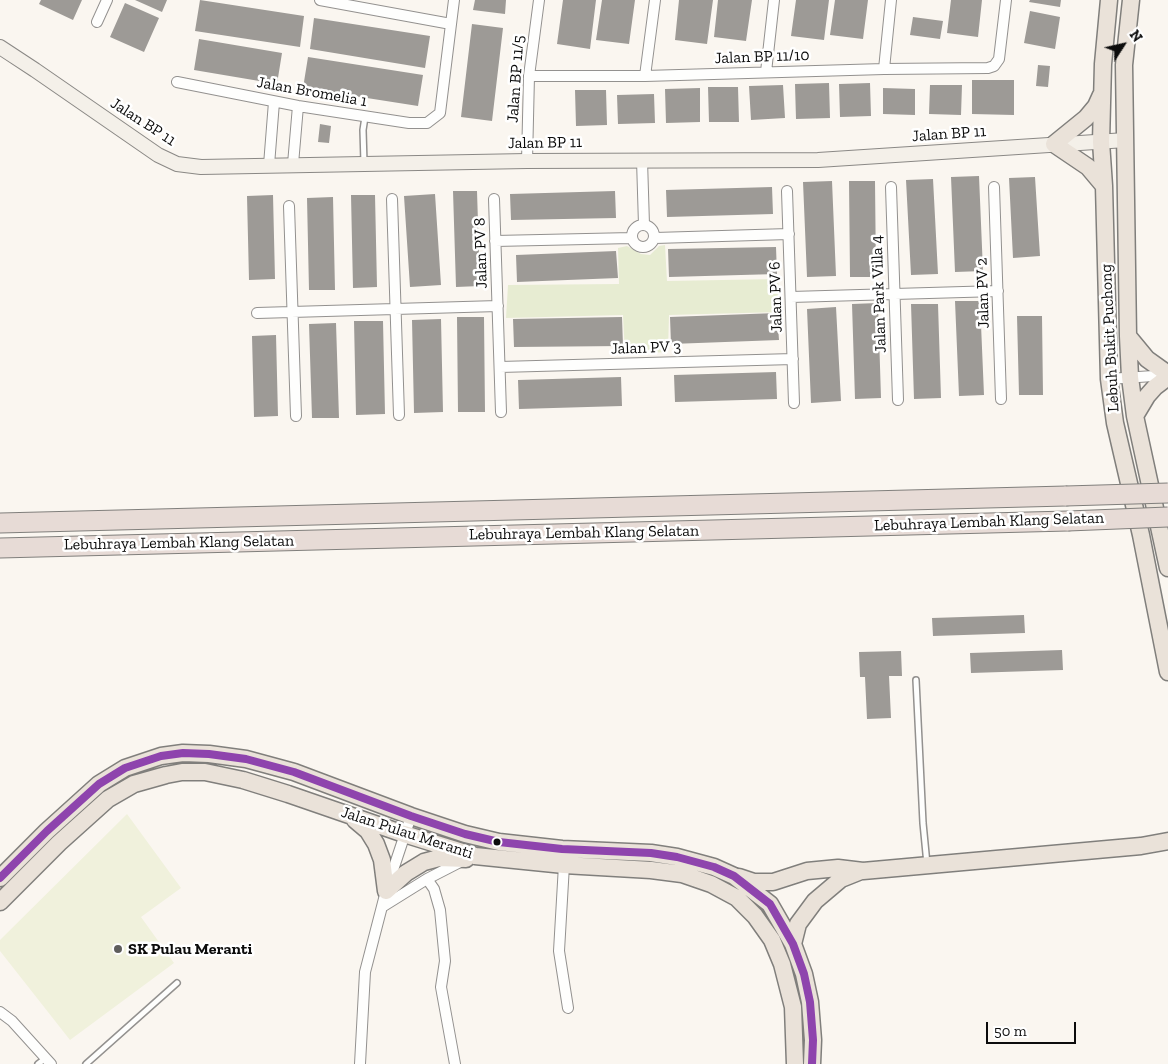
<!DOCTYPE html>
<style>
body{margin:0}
#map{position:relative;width:1168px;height:1064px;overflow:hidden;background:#faf6f0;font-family:"Zilla Slab",serif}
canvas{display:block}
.north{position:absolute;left:1098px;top:20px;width:50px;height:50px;-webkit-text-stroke:4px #fff;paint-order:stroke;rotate:55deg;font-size:14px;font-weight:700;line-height:20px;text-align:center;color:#0c0c0c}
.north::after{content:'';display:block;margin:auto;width:18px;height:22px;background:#0c0c0c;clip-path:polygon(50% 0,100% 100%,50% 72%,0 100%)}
.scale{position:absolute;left:986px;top:1022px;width:90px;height:22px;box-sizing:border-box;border:2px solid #0c0c0c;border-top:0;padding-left:6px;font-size:15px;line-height:18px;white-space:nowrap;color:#0c0c0c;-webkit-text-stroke:4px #fff;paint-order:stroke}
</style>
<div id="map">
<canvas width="1168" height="1064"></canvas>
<div class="north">N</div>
<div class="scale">50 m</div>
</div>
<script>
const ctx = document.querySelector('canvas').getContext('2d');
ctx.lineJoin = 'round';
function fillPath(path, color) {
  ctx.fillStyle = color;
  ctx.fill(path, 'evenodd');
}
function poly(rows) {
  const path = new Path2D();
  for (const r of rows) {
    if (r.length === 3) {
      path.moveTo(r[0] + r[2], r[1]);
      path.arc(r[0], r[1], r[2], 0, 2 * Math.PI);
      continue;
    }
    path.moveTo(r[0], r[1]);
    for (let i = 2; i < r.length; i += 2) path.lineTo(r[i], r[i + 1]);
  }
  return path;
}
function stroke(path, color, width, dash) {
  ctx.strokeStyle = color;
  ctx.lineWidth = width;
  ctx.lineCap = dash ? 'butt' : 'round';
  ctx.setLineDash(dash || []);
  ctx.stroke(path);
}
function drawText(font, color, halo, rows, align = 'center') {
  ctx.font = font + ' "Zilla Slab",serif';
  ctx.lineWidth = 5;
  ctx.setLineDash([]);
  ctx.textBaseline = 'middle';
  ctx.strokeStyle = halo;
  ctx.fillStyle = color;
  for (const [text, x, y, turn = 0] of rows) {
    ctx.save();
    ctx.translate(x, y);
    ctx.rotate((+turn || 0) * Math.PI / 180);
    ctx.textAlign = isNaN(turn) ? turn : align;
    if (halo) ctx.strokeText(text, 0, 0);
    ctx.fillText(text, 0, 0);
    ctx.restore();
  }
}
const green = poly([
 [665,245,667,281,778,279,780,312,669,315,668,352,625,354,623,315,506,318,508,285,619,284,618,248,627,246,641,254,650,255,659,246]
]);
const pitch = poly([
 [127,814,181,888,141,917,174,963,70,1040,0,951,0,940]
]);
const building = poly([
 [41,0,82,0,73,20,39,4],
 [135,0,167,0,162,12],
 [200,0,304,16,300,47,195,31],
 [475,0,506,0,505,14,473,10],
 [563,0,596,0,590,49,557,44],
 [602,0,635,0,629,44,596,40],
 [679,0,713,0,707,44,675,40],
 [718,0,752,0,746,41,714,37],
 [796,0,829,0,824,40,791,36],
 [835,0,868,0,863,39,830,35],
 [951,0,982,0,978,37,947,33],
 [1030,0,1061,0,1060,7,1029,2],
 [125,3,159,18,144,52,110,37],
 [1030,11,1060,17,1055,49,1024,43],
 [913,17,943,21,940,39,910,35],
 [314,18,430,36,425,68,310,49],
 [472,24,503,28,492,121,461,117],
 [199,39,282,53,277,84,194,70],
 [308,57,423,75,418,106,303,88],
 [1038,65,1050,66,1048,87,1036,86],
 [972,80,1014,80,1014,115,972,114],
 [829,83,830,118,796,119,795,84],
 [870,83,871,116,840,117,839,84],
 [783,85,785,118,751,120,749,86],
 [930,85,962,85,961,115,929,114],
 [708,87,738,87,739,122,709,122],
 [700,88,700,122,666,123,665,89],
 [883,88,915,89,915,115,883,114],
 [575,90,606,90,607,125,576,126],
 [654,94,655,123,618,124,617,95],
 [320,124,331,126,329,143,318,142],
 [979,176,983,271,955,272,951,177],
 [1035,177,1040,256,1013,258,1009,178],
 [933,179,938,274,911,275,906,180],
 [832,181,836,276,807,277,803,182],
 [849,181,875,181,876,277,850,277],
 [772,187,773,214,667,217,666,190],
 [453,191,477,191,480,286,456,287],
 [615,191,616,218,511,220,510,194],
 [435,194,441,285,410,287,404,196],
 [273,195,275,279,249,280,247,196],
 [351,195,375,195,377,287,353,288],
 [333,197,335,290,309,290,307,198],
 [776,247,777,274,669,277,668,249],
 [616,251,618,278,517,282,516,255],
 [955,301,980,301,984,395,959,396],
 [878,303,881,398,855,399,852,304],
 [911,304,938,304,941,398,914,399],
 [836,307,841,401,811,403,807,309],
 [777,313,779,340,671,344,670,317],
 [1017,316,1042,316,1043,395,1019,395],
 [457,317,484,317,485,412,458,412],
 [622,317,623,346,514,347,513,319],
 [441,319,443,412,414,413,412,320],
 [354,321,383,321,385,414,356,415],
 [336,323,339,418,312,418,309,324],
 [276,335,278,416,254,417,252,336],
 [776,372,777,399,675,402,674,375],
 [621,377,622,406,519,409,518,380],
 [1024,615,1025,633,933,636,932,618],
 [1062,650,1063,670,971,673,970,653],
 [901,651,902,676,889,676,891,718,867,719,865,677,860,677,859,652]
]);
const lane = poly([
 [364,163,363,130,365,117],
 [916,680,923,823,927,864],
 [38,1064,46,1058],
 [86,1064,177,983]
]);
const street = poly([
 [320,0,451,24],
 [97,22,107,0],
 [884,69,891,0],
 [766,72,774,0],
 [529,76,645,76,884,69,988,68,994,66,999,59,1006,0],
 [645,76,655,0],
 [177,82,298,106,409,123,427,123,440,113,454,0],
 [642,160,644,225],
 [527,161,529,76,539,0],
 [293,164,298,106],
 [269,165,274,102],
 [891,187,898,400],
 [994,187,1001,399],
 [787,191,794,403],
 [392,199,399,415],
 [494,199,501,412],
 [289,206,296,416],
 [643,236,11],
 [655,238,789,234],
 [495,241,632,238],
 [791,297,998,291],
 [257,313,498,306],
 [500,367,793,359],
 [1109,379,1168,375],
 [564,865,559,951,568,1008],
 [427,879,434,889,440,910,445,961,441,987,455,1064],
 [382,907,427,879,462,861],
 [0,1012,12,1021,51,1064],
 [360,1064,365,972,386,891,411,816]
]);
const secondary = poly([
 [0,47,35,70,158,155,177,164,201,167,527,161,818,160,1126,140]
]);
const primary = poly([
 [1109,0,1103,64,1101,142,1104,186,1109,379,1115,423,1141,535,1168,672],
 [1131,0,1124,65,1128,336,1130,377,1135,416,1168,568],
 [1101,95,1096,106,1086,118,1054,144,1088,167,1104,186],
 [1128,336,1147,359,1168,374],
 [1135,416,1147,396,1155,387,1168,377],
 [355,820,368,831,376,844,382,860,386,891],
 [739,877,754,882,773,882,807,871,838,868,863,871,1141,846,1168,841],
 [0,878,47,831,99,784,125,768,161,756,183,753,209,754,246,759,294,772,411,816,465,834,499,842,562,849,651,853,677,857,714,867,734,876,770,904,793,944,804,974,810,1002,813,1040,812,1064],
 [386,891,406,873,424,862,439,858,466,859],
 [0,902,59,843,108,799,134,784,166,775,182,772,205,772,243,780,288,794,404,834,475,856,564,865,651,870,682,874,711,884,737,898,755,916,772,940,782,964,793,1007,795,1064],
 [793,944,798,924,815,901,841,879,861,871]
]);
const highway = poly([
 [0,523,1066,496],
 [0,548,1068,521]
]);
const highwayBridge = poly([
 [1066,496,1168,493],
 [1068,521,1168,517]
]);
const bus1 = poly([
 [0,878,47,831,99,784,125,768,161,756,183,753,209,754,246,759,294,772,411,816,465,834,499,842,562,849,651,853,677,857,714,867,734,876,770,904,793,944,804,974,810,1002,813,1040,812,1064]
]);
const markers = [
 [497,842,4.5,"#0c0c0c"],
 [118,949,5,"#5f5e5c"]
];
const streetNames = [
 ["Jalan BP 11/10",762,57,-2],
 ["Jalan BP 11/5",516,79,-86],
 ["Jalan Bromelia 1",312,92,10],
 ["Jalan BP 11",143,122,33],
 ["Jalan BP 11",949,134,-4],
 ["Jalan BP 11",545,143,-1],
 ["Jalan PV 8",481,253,-92],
 ["Jalan PV 2",983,293,-92],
 ["Jalan Park Villa 4",879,294,-92],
 ["Jalan PV 6",776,297,-92],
 ["Lebuh Bukit Puchong",1110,338,-93],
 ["Jalan PV 3",646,348,-2],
 ["Lebuhraya Lembah Klang Selatan",989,522,-2],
 ["Lebuhraya Lembah Klang Selatan",584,533,-1],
 ["Lebuhraya Lembah Klang Selatan",179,543,-1],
 ["Jalan Pulau Meranti",407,833,18]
];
const poiNames = [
 ["SK Pulau Meranti",128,949]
];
fillPath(green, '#e7ecd2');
fillPath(pitch, '#f0f1dc');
fillPath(building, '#9d9a96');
stroke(lane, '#93918f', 8);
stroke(street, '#93918f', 12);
stroke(secondary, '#8a8885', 16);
stroke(primary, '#807f7c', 19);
stroke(highway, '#807f7c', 21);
stroke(lane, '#fefefd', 5);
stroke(street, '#fefefd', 10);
stroke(secondary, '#f4f0e9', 14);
stroke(primary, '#eae2d9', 16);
stroke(highway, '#e7dbd6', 19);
stroke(highwayBridge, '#807f7c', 21, []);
stroke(highwayBridge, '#e7dbd6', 19);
stroke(bus1, '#8e44ad', 8);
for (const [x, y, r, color] of markers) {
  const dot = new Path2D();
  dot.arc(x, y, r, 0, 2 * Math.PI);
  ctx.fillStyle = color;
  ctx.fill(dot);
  stroke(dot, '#fff', 2);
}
drawText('16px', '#0c0c0c', '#fff', streetNames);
drawText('bold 16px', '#0c0c0c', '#fff', poiNames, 'left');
</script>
